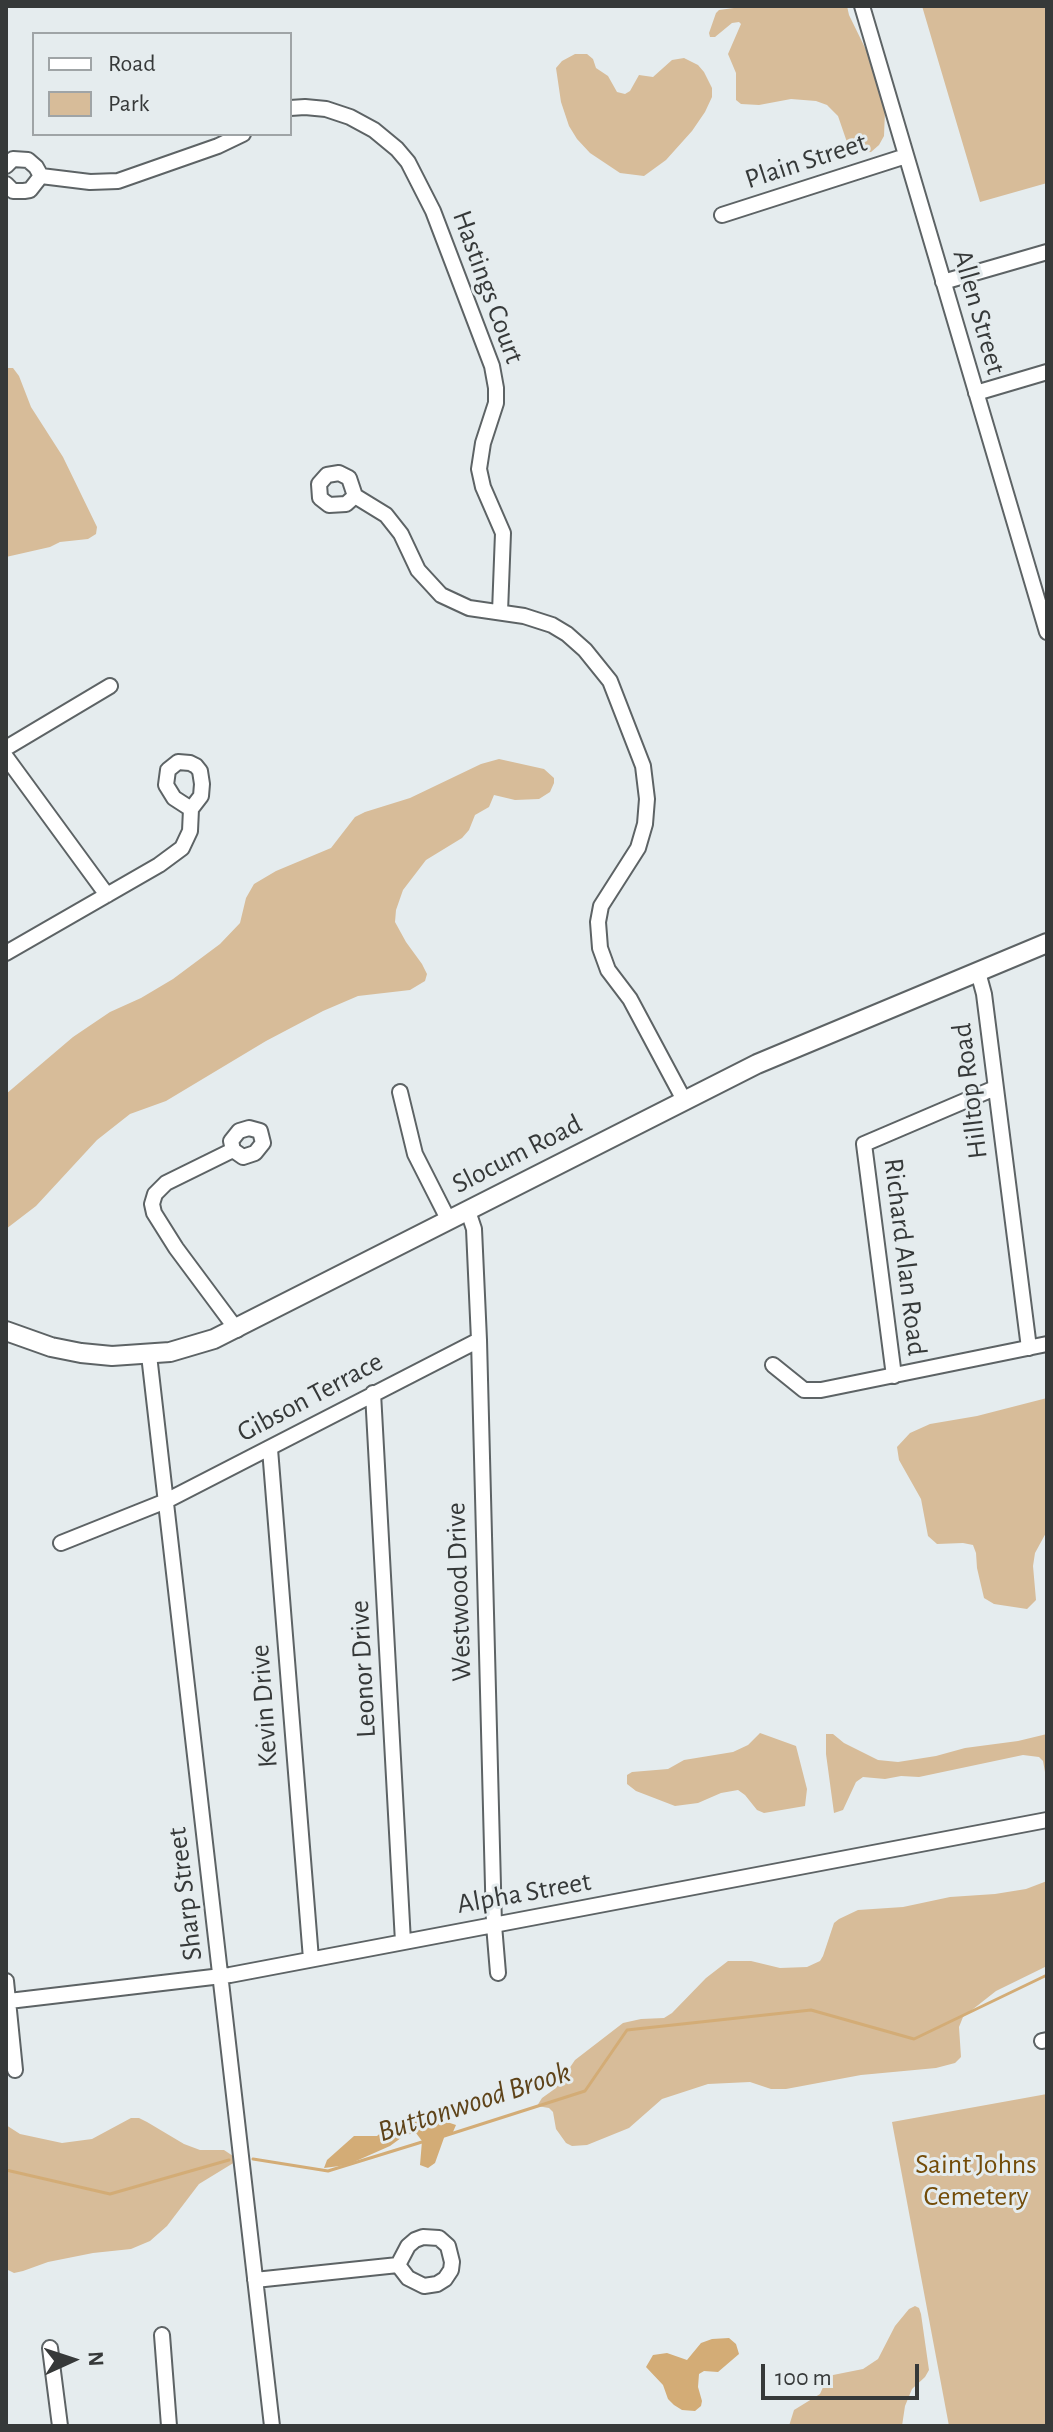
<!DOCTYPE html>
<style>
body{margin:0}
#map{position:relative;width:1053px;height:2432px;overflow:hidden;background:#e5ecee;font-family:"Alegreya Sans",sans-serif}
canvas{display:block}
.frame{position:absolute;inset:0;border:8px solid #363939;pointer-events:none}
.legend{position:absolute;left:32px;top:32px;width:260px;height:104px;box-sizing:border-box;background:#e5ecee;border:2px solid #9fa4a6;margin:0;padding:10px 14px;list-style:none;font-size:24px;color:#363939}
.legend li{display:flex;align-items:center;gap:16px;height:40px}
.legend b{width:40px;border:2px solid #9fa4a6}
.north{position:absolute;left:32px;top:2320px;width:80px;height:80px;-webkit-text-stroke:6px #e5ecee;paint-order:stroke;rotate:87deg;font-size:22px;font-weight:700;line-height:32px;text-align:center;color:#363939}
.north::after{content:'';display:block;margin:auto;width:28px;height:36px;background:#363939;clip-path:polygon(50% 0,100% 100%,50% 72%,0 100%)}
.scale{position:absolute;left:761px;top:2364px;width:158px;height:36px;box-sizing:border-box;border:4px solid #363939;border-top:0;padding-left:10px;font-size:24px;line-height:28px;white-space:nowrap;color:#363939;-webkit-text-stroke:6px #e5ecee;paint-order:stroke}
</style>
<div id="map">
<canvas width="1053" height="2432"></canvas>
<div class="frame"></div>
<ul class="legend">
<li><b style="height:10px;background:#fff"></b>Road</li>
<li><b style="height:22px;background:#d7bc99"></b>Park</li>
</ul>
<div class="north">N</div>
<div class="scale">100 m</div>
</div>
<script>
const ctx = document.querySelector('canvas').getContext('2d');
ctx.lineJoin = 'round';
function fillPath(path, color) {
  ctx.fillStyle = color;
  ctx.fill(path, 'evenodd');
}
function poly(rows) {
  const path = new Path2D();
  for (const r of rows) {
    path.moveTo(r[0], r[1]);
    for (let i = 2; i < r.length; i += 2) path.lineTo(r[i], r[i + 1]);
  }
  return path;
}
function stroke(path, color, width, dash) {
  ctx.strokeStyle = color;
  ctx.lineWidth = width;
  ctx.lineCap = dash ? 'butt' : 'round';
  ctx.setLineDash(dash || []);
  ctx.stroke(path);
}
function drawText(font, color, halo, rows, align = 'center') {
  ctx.font = font + ' "Alegreya Sans",sans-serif';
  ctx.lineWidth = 6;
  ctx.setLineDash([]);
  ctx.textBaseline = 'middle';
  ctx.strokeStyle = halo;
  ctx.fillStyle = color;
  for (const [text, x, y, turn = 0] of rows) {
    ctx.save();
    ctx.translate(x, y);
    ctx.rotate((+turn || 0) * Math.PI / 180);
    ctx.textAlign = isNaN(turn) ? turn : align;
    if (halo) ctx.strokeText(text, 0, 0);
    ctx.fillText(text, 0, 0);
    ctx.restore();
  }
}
const green = poly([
 [772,6,847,6,849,15,869,56,881,92,885,111,884,136,879,145,871,152,855,153,849,148,838,116,827,105,816,101,791,99,759,105,741,104,736,100,736,73,728,54,741,24,739,22,732,23,715,37,710,37,709,33,716,13,719,10,734,8],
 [922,6,1047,6,1047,183,980,202],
 [575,54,587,54,593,59,596,68,608,76,617,92,625,94,630,91,639,75,653,77,672,60,684,58,698,65,704,72,712,88,712,97,705,112,692,131,666,160,644,176,620,173,590,153,577,139,569,126,561,102,556,68,562,61],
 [7,368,13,368,19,376,31,407,63,457,97,527,96,534,88,539,60,542,50,547,6,557],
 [499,759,544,769,554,778,554,783,550,792,539,799,515,800,494,795,489,807,475,815,469,830,462,838,426,860,403,890,396,910,395,922,406,942,422,964,427,974,425,981,410,990,358,996,323,1011,266,1041,166,1101,130,1114,97,1140,36,1206,6,1229,6,1094,73,1037,110,1012,141,998,173,979,220,944,240,923,246,898,254,884,276,871,331,848,355,817,365,812,410,798,481,764],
 [1047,1398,1047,1531,1035,1553,1033,1566,1036,1600,1027,1609,994,1604,984,1598,977,1568,976,1553,973,1545,963,1543,937,1544,928,1536,921,1499,899,1460,897,1447,910,1433,930,1424,977,1416],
 [760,1733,796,1746,807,1789,805,1806,764,1813,757,1810,745,1795,738,1790,721,1793,698,1803,675,1806,636,1791,627,1784,627,1775,632,1772,668,1769,684,1760,733,1752,748,1745],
 [826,1734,833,1734,844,1743,878,1760,898,1762,936,1756,965,1748,1018,1741,1047,1734,1047,1783,1043,1761,1039,1757,1023,1755,919,1777,901,1776,885,1779,863,1777,856,1782,843,1810,834,1813,826,1754],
 [1047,1881,1047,1966,996,1991,963,2017,959,2027,961,2057,955,2063,936,2068,861,2075,786,2089,771,2089,750,2082,708,2084,662,2099,629,2128,587,2145,572,2146,566,2143,556,2129,553,2112,549,2108,537,2106,542,2098,556,2088,575,2060,623,2023,641,2019,664,2018,672,2013,706,1978,728,1961,751,1961,780,1968,807,1967,820,1961,823,1956,834,1923,839,1919,858,1910,903,1907,950,1897,995,1894,1026,1889],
 [1047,2094,1047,2426,949,2426,892,2122],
 [131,2118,139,2118,147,2122,184,2144,200,2150,224,2150,236,2158,235,2162,199,2184,167,2226,150,2241,131,2249,93,2253,48,2262,23,2271,14,2273,6,2269,6,2125,20,2134,62,2143,92,2139],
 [915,2306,919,2308,921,2314,929,2370,925,2377,912,2389,905,2406,902,2426,789,2426,794,2410,820,2394,828,2376,863,2369,878,2359,895,2326,909,2309]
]);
const water = poly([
 [444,2121,456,2125,453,2132,445,2135,435,2163,428,2168,420,2165,422,2141,416,2133,405,2135,390,2146,347,2165,324,2168,327,2160,354,2136,377,2136,390,2125,404,2122],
 [729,2338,736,2344,739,2354,718,2372,704,2371,699,2374,698,2387,702,2401,701,2406,695,2411,682,2410,674,2405,668,2399,663,2385,646,2367,653,2355,667,2353,687,2360,701,2343,712,2339]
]);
const stream = poly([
 [441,2137,585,2091,627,2030,811,2010,914,2039,1047,1975],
 [253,2159,328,2171,422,2142],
 [6,2170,110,2194,229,2160]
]);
const minor = poly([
 [862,6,1047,632],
 [290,108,305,107,326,109,350,117,374,130,397,149,408,162,433,211,492,366,496,388,496,403,483,443,479,469,483,487,503,533,500,612],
 [6,166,13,159,28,160,36,167,41,176],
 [41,176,90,182,118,181,218,146,243,134],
 [6,184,13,191,24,191,30,190,41,176],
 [722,215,906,156],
 [943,282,1047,252],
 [976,393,1047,372],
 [355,496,349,478,339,473,327,475,319,484,320,498,329,505,346,504,355,496,386,515,401,534,418,570,441,595,469,608,524,616,552,625,567,634,585,650,610,681,643,766,647,799,645,824,638,848,601,906,598,922,600,948,608,970,630,999,684,1100],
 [6,748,110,686],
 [6,757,107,895],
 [6,953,159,865,182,848,190,831,191,809,201,796,202,784,200,771,196,766,190,763,178,762,168,770,166,785,174,798,191,809],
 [978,972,984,994,1029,1348],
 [400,1092,415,1154,449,1221],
 [233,1150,231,1141,239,1131,249,1128,260,1131,263,1143,255,1153,243,1157,233,1150,166,1183,155,1194,152,1204,154,1213,176,1248,237,1330],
 [468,1211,474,1229,479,1340,494,1925,498,1973],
 [149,1355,272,2426],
 [773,1365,804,1390,821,1390,1047,1344],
 [894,1376,864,1144,995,1088],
 [373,1393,403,1942],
 [270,1449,311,1959],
 [61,1543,166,1501,479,1340],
 [6,1981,15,2070],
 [9,2001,230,1975,1047,1820],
 [1042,2041,1047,2040],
 [423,2237,439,2238,448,2246,452,2262,451,2270,445,2279,437,2284,424,2286,408,2278,398,2265,408,2246,415,2240,423,2237],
 [255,2280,398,2265],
 [162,2335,169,2426],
 [50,2348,60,2426]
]);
const major = poly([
 [6,1331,51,1347,81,1353,112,1356,170,1352,214,1339,757,1064,1047,943]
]);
const streetNames = [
 ["Plain Street",806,161,-18],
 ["Hastings Court",488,287,70],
 ["Allen Street",979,312,74],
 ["Hilltop Road",970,1091,-97],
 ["Slocum Road",517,1154,-27],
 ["Richard Alan Road",905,1257,83],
 ["Gibson Terrace",310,1397,-28],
 ["Westwood Drive",459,1592,-92],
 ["Leonor Drive",363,1669,-93],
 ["Kevin Drive",264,1706,-94],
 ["Alpha Street",524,1893,-10],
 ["Sharp Street",185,1894,-97]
];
const parkNames = [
 ["Saint Johns",976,2165],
 ["Cemetery",976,2197]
];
const waterNames = [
 ["Buttonwood Brook",474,2102,-18]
];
fillPath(green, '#d7bc99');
fillPath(water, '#d3ac76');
stroke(stream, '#d3ac76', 3);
stroke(minor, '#5d6365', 18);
stroke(major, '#5d6365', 22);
stroke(minor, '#fff', 14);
stroke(major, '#fff', 18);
drawText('28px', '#363939', '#e5ecee', streetNames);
drawText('28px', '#734c09', '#e5ecee', parkNames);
drawText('italic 30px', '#5e4319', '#e5ecee', waterNames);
</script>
